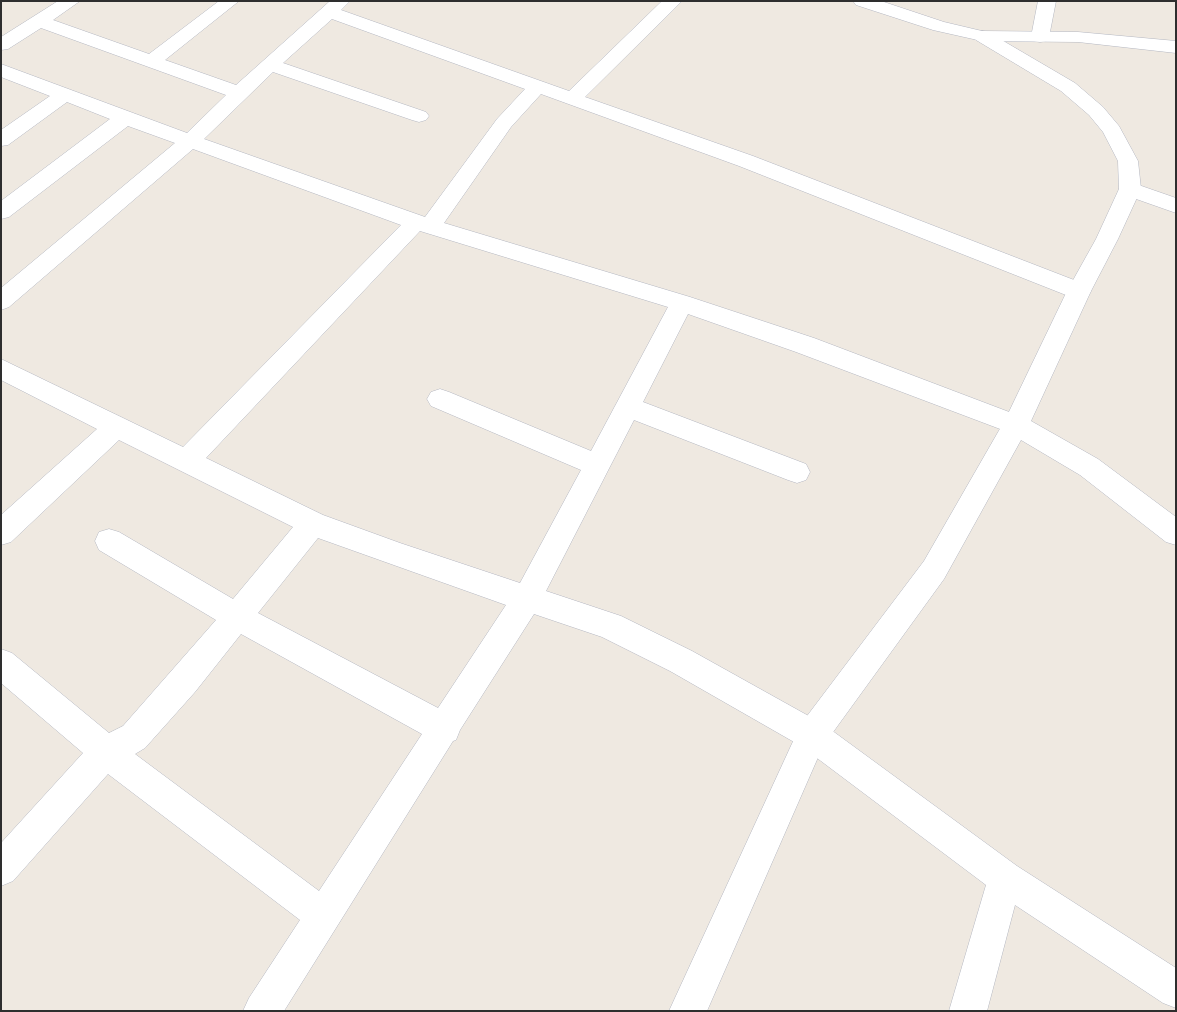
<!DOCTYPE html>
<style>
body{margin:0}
#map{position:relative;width:1177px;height:1012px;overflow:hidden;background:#efe9e1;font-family:"Work Sans",sans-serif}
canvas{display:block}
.frame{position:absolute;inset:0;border:2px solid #2e2e2e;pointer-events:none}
</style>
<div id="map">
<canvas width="1177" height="1012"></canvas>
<div class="frame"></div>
</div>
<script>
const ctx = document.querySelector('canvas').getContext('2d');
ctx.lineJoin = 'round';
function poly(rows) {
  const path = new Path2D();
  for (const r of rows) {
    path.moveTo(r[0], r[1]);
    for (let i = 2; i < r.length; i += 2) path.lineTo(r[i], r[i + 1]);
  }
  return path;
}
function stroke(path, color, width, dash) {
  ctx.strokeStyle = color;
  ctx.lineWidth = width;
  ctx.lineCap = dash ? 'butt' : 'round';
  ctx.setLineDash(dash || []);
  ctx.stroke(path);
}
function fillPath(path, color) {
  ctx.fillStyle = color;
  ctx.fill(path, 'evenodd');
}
const minor = poly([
 [58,1,80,1,53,20,149,54,219,1,239,1,165,60,236,85,330,1,350,1,341,10,569,91,662,1,682,1,585,97,753,156,1087,285,1091,291,1087,297,1079,299,1071,297,739,166,541,94,511,127,444,223,690,297,814,338,1025,418,1029,425,1025,432,1016,435,796,352,688,314,643,402,806,464,810,472,806,480,797,483,788,480,634,420,546,591,621,616,692,651,823,724,1017,866,1176,968,1176,1008,1163,1003,1015,905,987,1011,949,1011,986,885,801,746,670,671,602,637,534,614,460,730,456,740,453,741,284,1011,243,1011,249,998,300,920,108,774,13,881,1,886,1,843,83,753,1,683,1,649,12,653,109,733,123,726,216,620,99,550,95,541,99,532,109,529,119,532,233,599,293,527,119,440,11,542,1,545,1,515,97,429,1,380,1,359,183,447,401,225,193,149,9,307,1,310,1,288,175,143,128,126,9,217,1,219,1,201,110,119,67,102,8,145,1,146,1,130,50,96,1,77,1,64,187,133,226,95,41,28,8,49,1,50,1,37,58,1],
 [332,19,525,89,497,119,425,217,204,139,273,72,412,120,419,122,426,120,429,116,426,112,283,63,332,19],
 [420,231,668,307,591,451,449,392,440,389,431,392,427,399,431,406,581,470,520,583,400,543,323,515,206,458,420,231],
 [318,538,506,605,438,708,258,613,318,538],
 [241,634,422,734,319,891,135,754,145,748,195,692,241,634],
 [1038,1,1056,1,1049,37,1046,41,1040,42,1034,41,1031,37,1038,1],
 [1130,182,1176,198,1176,213,1122,194,1119,189,1122,184,1130,182]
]);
const tertiary = poly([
 [982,31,988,32,1075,83,1103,107,1119,126,1138,161,1141,189,1118,239,1091,291,1031,421,1098,459,1176,517,1176,545,1166,542,1080,475,1021,440,944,579,823,746,707,1011,669,1011,801,724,924,561,1005,420,1067,291,1096,239,1119,189,1118,161,1103,132,1089,115,1061,91,976,40,973,36,976,32,982,31]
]);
const secondary = poly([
 [853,1,881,1,944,22,982,31,1078,32,1176,41,1176,53,1078,42,982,41,933,30,856,5,853,1]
]);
stroke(minor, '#b4b7c1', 1);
stroke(tertiary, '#b4b7c1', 1);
stroke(secondary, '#b4b7c1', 1);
fillPath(minor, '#fff');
fillPath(tertiary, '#fff');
fillPath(secondary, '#fff');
</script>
